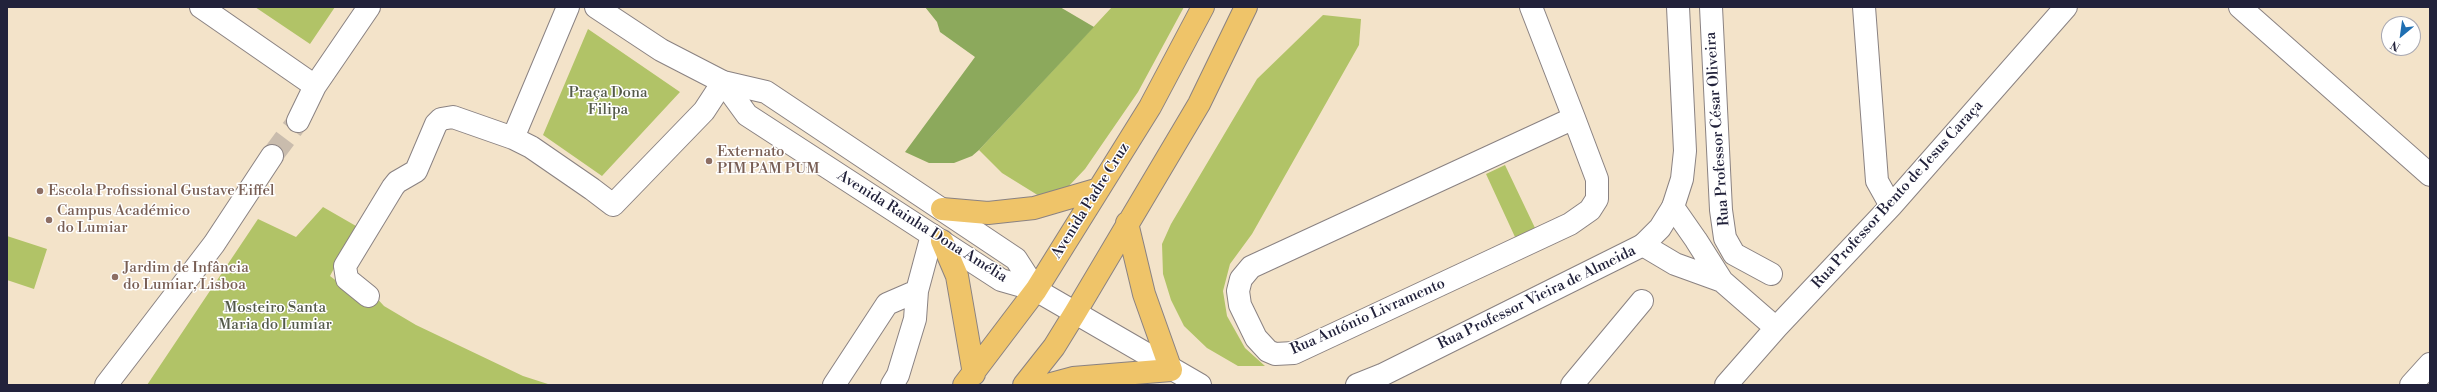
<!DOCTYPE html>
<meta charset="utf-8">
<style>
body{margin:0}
#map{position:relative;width:2437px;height:392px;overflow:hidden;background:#f3e3c9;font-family:"Libre Bodoni",serif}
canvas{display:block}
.frame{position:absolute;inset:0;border:8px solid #22223b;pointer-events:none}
.north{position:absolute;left:2381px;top:16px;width:40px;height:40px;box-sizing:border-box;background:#fff;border:1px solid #a7a7b1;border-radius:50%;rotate:209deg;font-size:11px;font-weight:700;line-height:16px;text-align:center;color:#22223b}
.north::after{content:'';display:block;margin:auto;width:14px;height:18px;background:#1f6fb2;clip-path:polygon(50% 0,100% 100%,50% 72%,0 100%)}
</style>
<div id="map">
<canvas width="2437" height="392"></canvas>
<div class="frame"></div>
<div class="north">N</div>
</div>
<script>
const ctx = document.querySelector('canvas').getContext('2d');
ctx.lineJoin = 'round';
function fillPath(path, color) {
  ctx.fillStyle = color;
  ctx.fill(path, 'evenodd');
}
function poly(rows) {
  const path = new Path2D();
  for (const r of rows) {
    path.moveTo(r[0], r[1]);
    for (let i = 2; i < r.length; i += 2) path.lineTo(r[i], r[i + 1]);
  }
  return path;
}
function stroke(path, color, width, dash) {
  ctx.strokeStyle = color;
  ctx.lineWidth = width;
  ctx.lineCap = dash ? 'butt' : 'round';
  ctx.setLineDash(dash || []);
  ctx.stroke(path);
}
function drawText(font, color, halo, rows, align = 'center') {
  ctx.font = font + ' "Libre Bodoni",serif';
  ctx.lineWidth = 3;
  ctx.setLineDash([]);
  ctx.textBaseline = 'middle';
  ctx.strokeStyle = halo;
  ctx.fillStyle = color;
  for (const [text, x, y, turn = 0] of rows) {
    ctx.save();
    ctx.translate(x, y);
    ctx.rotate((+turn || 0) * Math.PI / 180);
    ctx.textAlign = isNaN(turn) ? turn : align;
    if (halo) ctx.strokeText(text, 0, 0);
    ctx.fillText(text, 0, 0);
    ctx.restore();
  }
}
const green = poly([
 [255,7,335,7,310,44],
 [1112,7,1184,7,1138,92,1085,169,1066,189,1044,199,1002,173,979,150],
 [1323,15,1361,19,1359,45,1252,234,1230,264,1223,291,1227,316,1245,348,1265,366,1238,366,1207,348,1184,326,1171,300,1163,274,1162,244,1171,224,1257,79],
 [588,29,680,92,602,176,543,135],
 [1505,165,1535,228,1515,237,1486,174],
 [323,207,356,226,330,276,364,302,371,292,384,306,416,325,523,376,551,385,147,385,258,219,296,237],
 [7,236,47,249,34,289,7,280]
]);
const forest = poly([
 [925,7,1060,7,1094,27,979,150,972,156,954,163,929,163,905,152,975,57,940,32,937,22]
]);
const minorTunnel = poly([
 [272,156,298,121]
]);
const minor = poly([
 [201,7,315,86,369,7],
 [568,7,513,138,531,147,592,189,613,205,704,111,723,82],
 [1531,7,1574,118,1597,179,1597,199,1590,210,1570,224,1294,353,1275,354,1268,351,1256,338,1240,305,1238,291,1241,279,1251,267,1574,118],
 [1711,7,1721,210,1725,238,1734,254,1771,274],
 [1864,7,1877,181,1891,206],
 [2240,7,2430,175],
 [298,121,315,86],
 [1673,207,1696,240,1722,281,1776,328],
 [1643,245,1675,264,1722,281],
 [368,296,347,279,345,266,393,187,397,182,416,171,436,124,441,119,453,117,513,138],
 [106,385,214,244,272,156],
 [834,385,887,304,917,291],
 [892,385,898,375,915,319,917,291,932,235],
 [1572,385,1642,301],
 [1726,385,1776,328,1891,206,2066,7],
 [2411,385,2430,364]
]);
const tertiary = poly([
 [596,7,661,50,723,82,766,92,1016,259,1036,290],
 [723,82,747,115,1001,280,1036,290,1200,385],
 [1357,385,1382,375,1643,245,1660,228,1673,207,1682,179,1685,151,1678,7]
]);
const trunk = poly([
 [942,209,988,213,1034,208,1099,189],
 [942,241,957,276,974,374],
 [964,385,1036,290,1150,107,1203,7],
 [1024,385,1054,347,1075,313,1199,104,1246,7],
 [1047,385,1073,378,1171,370,1144,294,1127,223]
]);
const markers = [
 [709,161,4,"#8d6e63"],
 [40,191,4,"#8d6e63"],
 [49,220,4,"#8d6e63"],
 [115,277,4,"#8d6e63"]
];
const parkNames = [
 ["Praça Dona",608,93],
 ["Filipa",608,110],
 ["Mosteiro Santa",275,308],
 ["Maria do Lumiar",275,325]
];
const streetNames = [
 ["Rua Professor César Oliveira",1718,129,-94],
 ["Rua Professor Bento de Jesus Caraça",1898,195,-48],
 ["Avenida Padre Cruz",1091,201,-58],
 ["Avenida Rainha Dona Amélia",922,227,32],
 ["Rua Professor Vieira de Almeida",1537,298,-26],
 ["Rua António Livramento",1368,317,-24]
];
const educationNames = [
 ["Externato",717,152],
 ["PIM PAM PUM",717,169],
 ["Escola Profissional Gustave Eiffel",48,191],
 ["Campus Académico",57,211],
 ["do Lumiar",57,228],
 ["Jardim de Infância",123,268],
 ["do Lumiar, Lisboa",123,285]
];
fillPath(green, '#b1c367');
fillPath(forest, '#8ca95c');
stroke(minorTunnel, '#c9bcad', 22, [22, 11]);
stroke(minor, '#8a8282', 24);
stroke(tertiary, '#8a8282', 24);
stroke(trunk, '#8a8282', 24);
stroke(minor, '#fff', 22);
stroke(tertiary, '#fff', 22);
stroke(trunk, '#efc469', 22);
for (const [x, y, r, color] of markers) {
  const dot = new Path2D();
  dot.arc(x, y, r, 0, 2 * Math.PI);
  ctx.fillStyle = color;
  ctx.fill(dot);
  stroke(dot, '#fff', 1.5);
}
drawText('15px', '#545a4a', '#fff', parkNames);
drawText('15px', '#22223b', '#fff', streetNames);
drawText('15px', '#785e54', '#fff', educationNames, 'left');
</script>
